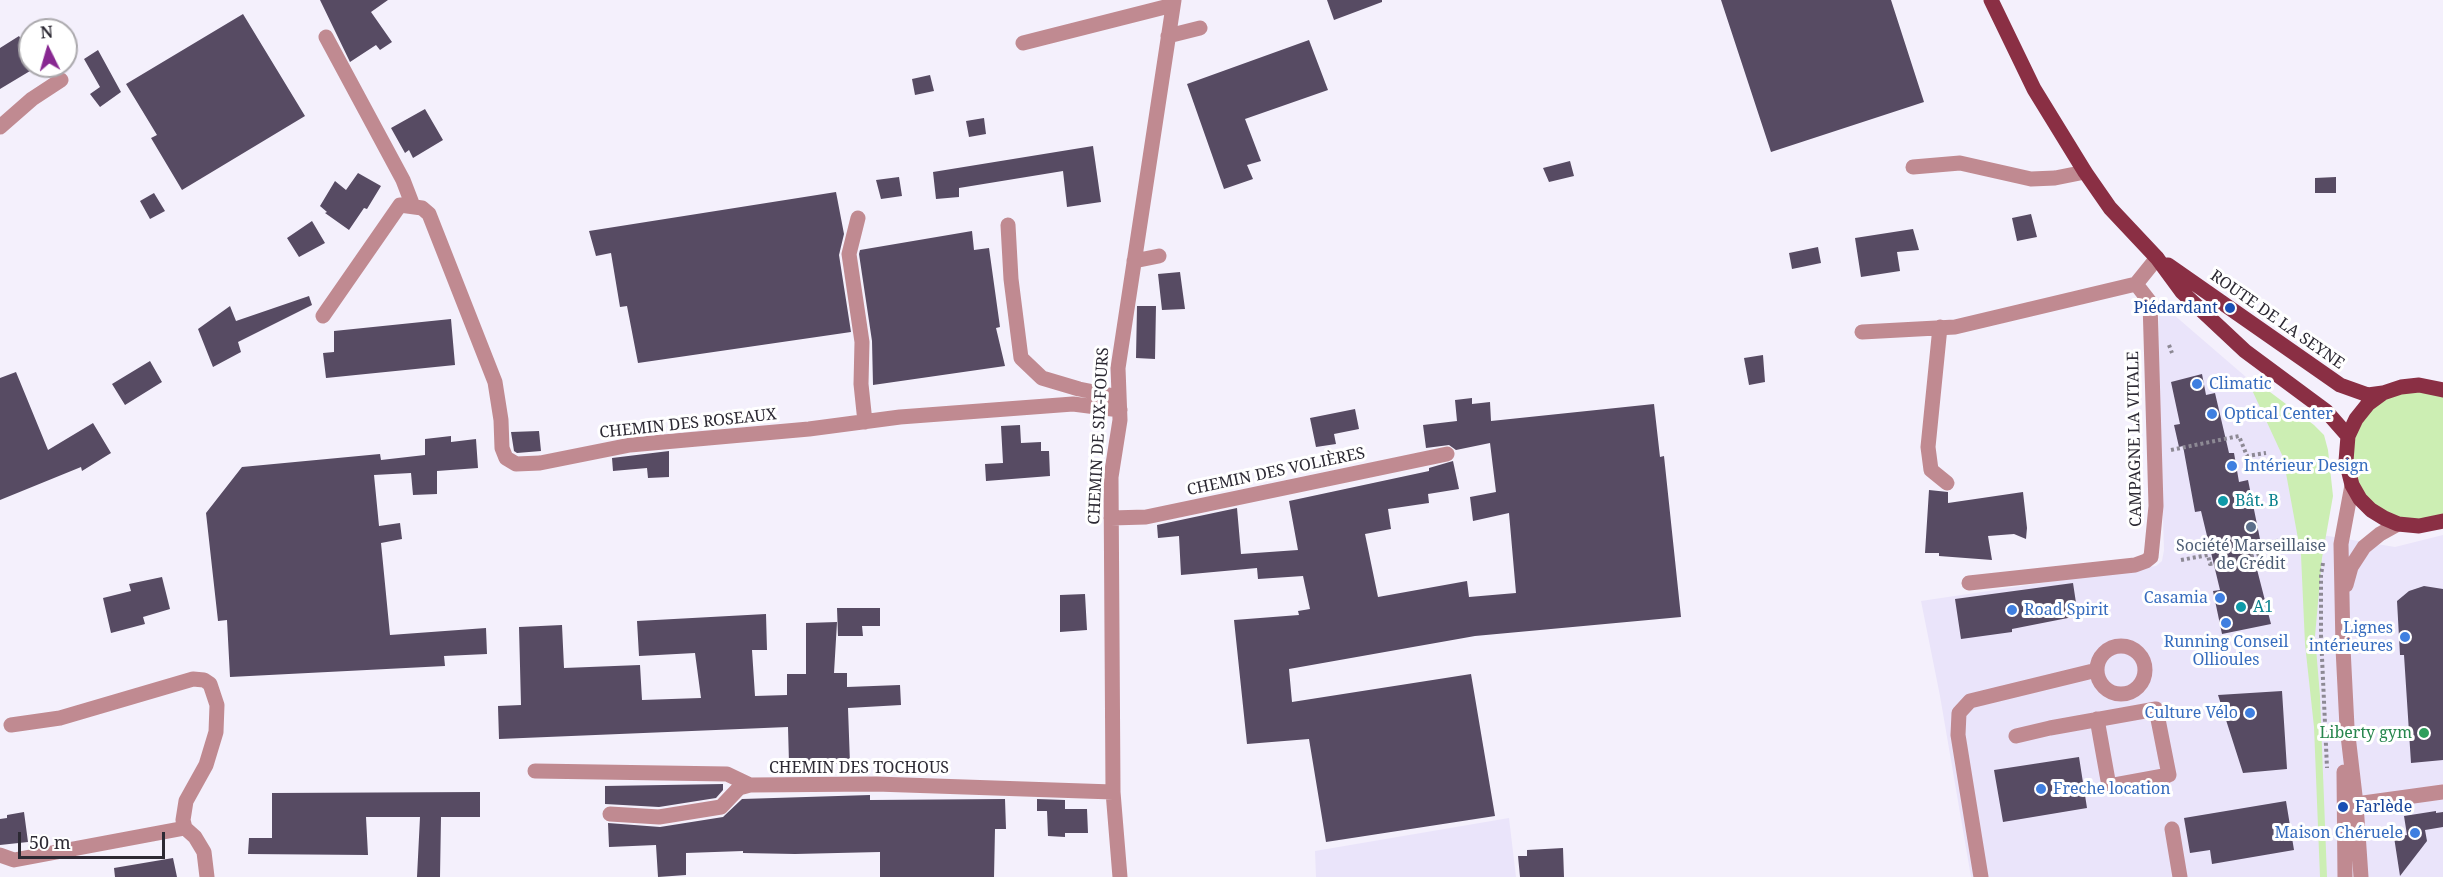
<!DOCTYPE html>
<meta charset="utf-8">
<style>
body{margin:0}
#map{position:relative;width:2443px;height:877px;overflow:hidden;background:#f4f0fc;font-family:"Noto Serif",serif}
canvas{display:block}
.north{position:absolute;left:18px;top:18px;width:60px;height:60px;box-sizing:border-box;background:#fff;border:2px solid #aba9ad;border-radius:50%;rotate:355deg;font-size:16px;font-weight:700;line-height:24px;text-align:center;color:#2c2933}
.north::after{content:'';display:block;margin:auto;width:21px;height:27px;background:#882891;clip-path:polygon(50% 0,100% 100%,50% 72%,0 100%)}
.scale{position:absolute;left:18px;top:832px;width:147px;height:27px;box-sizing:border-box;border:3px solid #2c2933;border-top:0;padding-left:8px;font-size:18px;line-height:21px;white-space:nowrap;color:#2c2933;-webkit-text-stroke:4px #fff;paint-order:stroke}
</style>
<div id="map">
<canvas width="2443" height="877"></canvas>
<div class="north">N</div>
<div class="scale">50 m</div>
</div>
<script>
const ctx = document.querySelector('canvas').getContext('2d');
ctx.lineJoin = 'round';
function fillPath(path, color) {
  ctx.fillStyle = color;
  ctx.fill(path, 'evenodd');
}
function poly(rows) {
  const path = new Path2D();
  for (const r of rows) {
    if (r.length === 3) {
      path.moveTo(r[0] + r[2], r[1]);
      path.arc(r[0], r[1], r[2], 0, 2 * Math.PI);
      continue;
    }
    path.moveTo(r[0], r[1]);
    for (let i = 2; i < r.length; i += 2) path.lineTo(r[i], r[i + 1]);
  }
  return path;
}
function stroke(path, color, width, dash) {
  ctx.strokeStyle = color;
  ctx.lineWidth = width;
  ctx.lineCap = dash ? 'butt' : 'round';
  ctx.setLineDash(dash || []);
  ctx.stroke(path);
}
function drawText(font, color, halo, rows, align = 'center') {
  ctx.font = font + ' "Noto Serif",serif';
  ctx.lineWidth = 6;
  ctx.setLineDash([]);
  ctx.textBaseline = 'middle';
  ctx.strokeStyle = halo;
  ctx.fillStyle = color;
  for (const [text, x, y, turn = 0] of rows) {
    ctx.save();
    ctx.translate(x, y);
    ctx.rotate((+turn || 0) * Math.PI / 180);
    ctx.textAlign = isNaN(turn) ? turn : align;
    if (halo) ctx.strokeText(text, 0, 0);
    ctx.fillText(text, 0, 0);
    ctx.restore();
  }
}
const built = poly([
 [2159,302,2246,377,2288,438,2310,533,2395,547,2443,535,2443,877,1971,877,1940,696,1921,601,2156,566,2162,561,2164,550,2158,360],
 [1509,818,1516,877,1316,877,1315,851]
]);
const green = poly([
 [2246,377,2258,383,2314,425,2324,435,2328,450,2333,496,2322,558,2315,636,2320,696,2327,877,2320,877,2314,727,2305,644,2301,555,2283,457],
 [2443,390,2443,521,2419,526,2371,510,2346,461,2368,404,2383,393]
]);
const building = poly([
 [320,0,388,0,371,12,392,42,380,50,376,45,350,62],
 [1327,0,1382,0,1382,2,1334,20],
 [1721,0,1891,0,1924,102,1771,152],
 [243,14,305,116,182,190,151,138,157,135,126,84],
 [19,36,30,53,30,71,0,89,0,48],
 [1309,40,1328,90,1245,119,1261,161,1247,165,1253,179,1224,189,1187,84],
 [98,50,121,92,100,107,90,94,100,87,84,59],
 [930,75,934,91,915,95,912,79],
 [425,109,443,140,413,158,409,150,405,153,391,128],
 [984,118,986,134,969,137,966,121],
 [1093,146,1101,202,1067,207,1063,171,959,188,959,197,936,199,933,172],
 [1570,161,1574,176,1549,182,1543,168],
 [358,173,381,186,367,209,364,208,349,230,325,213,327,212,320,206,335,181,346,190],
 [899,177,902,196,881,199,876,180],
 [2336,177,2336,193,2315,193,2315,178],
 [836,192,844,234,839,255,851,332,638,363,627,306,620,307,611,253,596,256,589,231],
 [154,193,165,211,150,219,140,201],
 [2031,214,2037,237,2017,241,2012,218],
 [312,221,325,243,299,257,287,238],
 [1913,229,1919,250,1897,252,1900,271,1861,277,1855,238],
 [972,231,974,250,989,248,1000,327,996,328,1005,366,873,385,872,341,859,254,860,250],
 [1818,247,1821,263,1792,269,1789,253],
 [1180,272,1185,309,1162,310,1158,274],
 [309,296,312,305,238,342,241,352,213,367,198,329,230,306,236,321],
 [1137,306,1156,306,1155,359,1136,358],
 [451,319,455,365,326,378,323,353,334,352,334,331],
 [1763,355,1765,382,1749,385,1744,358],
 [150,361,162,382,125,405,112,384],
 [16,372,48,450,93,423,111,453,82,471,81,467,0,500,0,378],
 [2202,374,2206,395,2215,393,2229,453,2234,453,2239,482,2248,480,2261,544,2251,546,2271,624,2222,634,2213,591,2220,590,2201,511,2195,512,2183,446,2179,447,2174,425,2180,424,2171,382],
 [1472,398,1472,404,1490,402,1491,421,1654,404,1660,457,1664,456,1681,617,1475,636,1289,669,1292,702,1471,674,1495,816,1326,842,1309,739,1247,744,1234,620,1299,615,1298,611,1310,609,1303,576,1258,579,1257,568,1181,575,1179,536,1158,538,1157,525,1237,508,1241,554,1298,550,1289,501,1429,471,1429,468,1453,461,1459,489,1428,494,1429,503,1388,509,1391,529,1365,534,1378,597,1467,581,1469,597,1516,593,1509,513,1473,521,1470,497,1496,492,1490,443,1456,450,1449,445,1426,448,1423,425,1457,421,1455,400],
 [1355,409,1359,429,1334,434,1336,444,1316,447,1310,418],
 [1020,425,1021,443,1041,442,1041,451,1049,451,1050,476,986,481,985,464,1003,463,1001,426],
 [539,431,541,451,517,453,514,451,511,432],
 [451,436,451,442,476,439,478,468,437,471,437,494,413,495,411,473,374,475,379,526,400,523,402,539,381,543,390,635,486,628,487,654,444,656,445,666,230,677,227,620,218,621,206,513,242,467,380,454,381,460,425,455,425,439],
 [669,451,669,477,648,478,647,468,613,471,612,458],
 [1929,490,1948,492,1948,503,2023,492,2027,528,2026,539,2014,534,1988,536,1992,560,1939,556,1939,553,1925,553],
 [162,577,170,609,143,617,145,624,111,633,103,598,131,591,129,584],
 [2073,583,2078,616,2012,629,2012,632,1961,639,1955,599],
 [2424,586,2443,589,2443,760,2411,763,2404,655,2400,655,2397,601,2409,591],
 [1085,594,1087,630,1060,632,1060,595],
 [837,608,880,608,880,626,862,626,863,636,838,636],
 [766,614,767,650,752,650,755,696,787,695,787,674,806,674,806,623,837,622,834,673,847,673,847,687,900,685,901,705,848,708,850,764,789,763,788,727,499,739,498,706,521,705,519,627,562,625,564,668,640,665,642,700,701,698,695,653,639,656,637,621],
 [2282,691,2287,769,2243,773,2218,695],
 [2079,757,2087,808,2003,822,1994,770],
 [723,784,723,790,716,798,659,807,605,804,605,786],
 [480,792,480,817,441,817,440,877,417,877,420,817,366,817,368,855,248,854,249,838,272,838,272,793],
 [870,795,870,800,1005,799,1006,829,995,829,994,877,880,877,880,852,795,854,743,853,743,851,686,853,686,875,658,877,656,845,609,847,608,823,660,827,723,817,742,799],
 [1037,799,1065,800,1065,809,1087,809,1088,833,1065,833,1065,837,1048,836,1047,811,1037,811],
 [2286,801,2294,850,2212,864,2210,850,2190,853,2184,818],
 [2436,811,2436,813,2443,812,2443,827,2425,830,2427,841,2400,876,2394,837,2407,835,2404,816],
 [24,812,28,842,0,845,0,819,7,818,7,815],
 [1563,848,1564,877,1520,877,1518,856,1527,856,1527,850],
 [173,858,177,877,115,877,114,868]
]);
const path = poly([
 [2169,345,2172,353],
 [2171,450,2239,436,2247,456,2266,453],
 [2181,560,2208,555,2210,564,2259,554,2268,543,2286,539],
 [2323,563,2321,575,2321,635,2327,768]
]);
const minor = poly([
 [1168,36,1200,28],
 [326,37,403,180,413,206],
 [1023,43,1173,5],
 [0,127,32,99,61,80],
 [1913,167,1960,163,2031,179,2055,178,2085,172],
 [858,218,849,254,862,342,861,384,865,422],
 [1008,225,1011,279,1021,358,1042,378,1079,389,1119,397],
 [1134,261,1159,256],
 [323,316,400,205,422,208,429,214,495,382,501,420,502,448,506,458,516,464,540,463,630,445,809,429,900,417,1073,404,1120,410],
 [1940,327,1928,447,1931,470,1947,483],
 [1862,332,1955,327,2136,284,2157,258],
 [2352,485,2341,544,2343,648,2347,727,2356,804,2361,877],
 [1111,518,1146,517,1447,454],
 [1969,583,2135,565,2146,561,2151,557,2156,506,2150,302,2136,284],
 [2346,585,2351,567,2364,547,2380,534,2398,524],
 [2121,670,24],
 [11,725,60,718,193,679,204,680,210,684,217,705,216,732,206,765,186,801,183,820,185,828,195,837,204,852,207,877],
 [2016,736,2050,728,2156,709,2169,775,2109,786,2097,719],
 [535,771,727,774,750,785,876,784,1113,792],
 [2344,772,2345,877],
 [2356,804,2443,792],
 [610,814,659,817,721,807,739,788,750,785],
 [2172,829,2180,877],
 [0,855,14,860,185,828],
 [1120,877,1113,792,1111,477,1120,420,1118,368,1174,0],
 [1981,877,1958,735,1959,713,1970,701,2097,670]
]);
const major = poly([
 [1991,0,2034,89,2085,172,2110,208,2157,258,2182,292,2245,351,2326,411,2348,436],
 [2168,265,2340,385,2368,395,2383,393],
 [2443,390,2419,385,2401,387,2383,393,2368,404,2356,419,2348,436,2346,461,2352,485,2360,499,2371,510,2384,518,2398,524,2419,526,2443,521]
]);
const markers = [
 [2230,308,6,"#1a4fb4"],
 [2197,384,6,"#3f7fe0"],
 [2212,414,6,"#3f7fe0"],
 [2232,466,6,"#3f7fe0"],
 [2223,501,6,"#0f9aa8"],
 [2251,527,6,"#5c6f8a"],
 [2220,598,6,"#3f7fe0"],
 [2241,607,6,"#0f9aa8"],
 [2012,610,6,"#3f7fe0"],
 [2226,623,6,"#3f7fe0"],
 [2405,637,6,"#3f7fe0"],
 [2250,713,6,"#3f7fe0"],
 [2424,733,6,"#2e9e5b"],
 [2041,789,6,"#3f7fe0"],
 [2343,807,6,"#1a4fb4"],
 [2415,833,6,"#3f7fe0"]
];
const transitNames = [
 ["Piédardant",2218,308],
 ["Farlède",2355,807,"left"]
];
const streetNames = [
 ["ROUTE DE LA SEYNE",2277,320,35],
 ["CHEMIN DES ROSEAUX",688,424,-6],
 ["CHEMIN DE SIX-FOURS",1099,436,-87],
 ["CAMPAGNE LA VITALE",2135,439,-91],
 ["CHEMIN DES VOLIÈRES",1276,472,-12],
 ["CHEMIN DES TOCHOUS",859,768]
];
const shopNames = [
 ["Climatic",2209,384],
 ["Optical Center",2224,414],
 ["Intérieur Design",2244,466],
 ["Casamia",2208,598,"right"],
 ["Road Spirit",2024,610],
 ["Lignes",2393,628,"right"],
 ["intérieures",2393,646,"right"],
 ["Running Conseil",2226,642,"center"],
 ["Ollioules",2226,660,"center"],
 ["Culture Vélo",2238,713,"right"],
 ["Freche location",2053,789],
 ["Maison Chéruele",2403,833,"right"]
];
const cultureNames = [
 ["Bât. B",2235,501],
 ["A1",2253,607]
];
const serviceNames = [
 ["Société Marseillaise",2251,546],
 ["de Crédit",2251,564]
];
const leisureNames = [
 ["Liberty gym",2412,733]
];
fillPath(built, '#eae4fa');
fillPath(green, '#cceeb3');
fillPath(building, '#574b63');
stroke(path, '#8d8994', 4, [3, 3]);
stroke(minor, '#c08a91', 15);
stroke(major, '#8a2f44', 15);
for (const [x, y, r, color] of markers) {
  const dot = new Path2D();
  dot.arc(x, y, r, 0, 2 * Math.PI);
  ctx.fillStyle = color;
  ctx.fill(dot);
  stroke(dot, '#fff', 2);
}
drawText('16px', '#164399', '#fff', transitNames, 'right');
drawText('16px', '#2c2933', '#fff', streetNames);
drawText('16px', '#366cbe', '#fff', shopNames, 'left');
drawText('16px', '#0d838f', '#fff', cultureNames, 'left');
drawText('16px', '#4e5e75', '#fff', serviceNames);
drawText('16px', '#27864d', '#fff', leisureNames, 'right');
</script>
